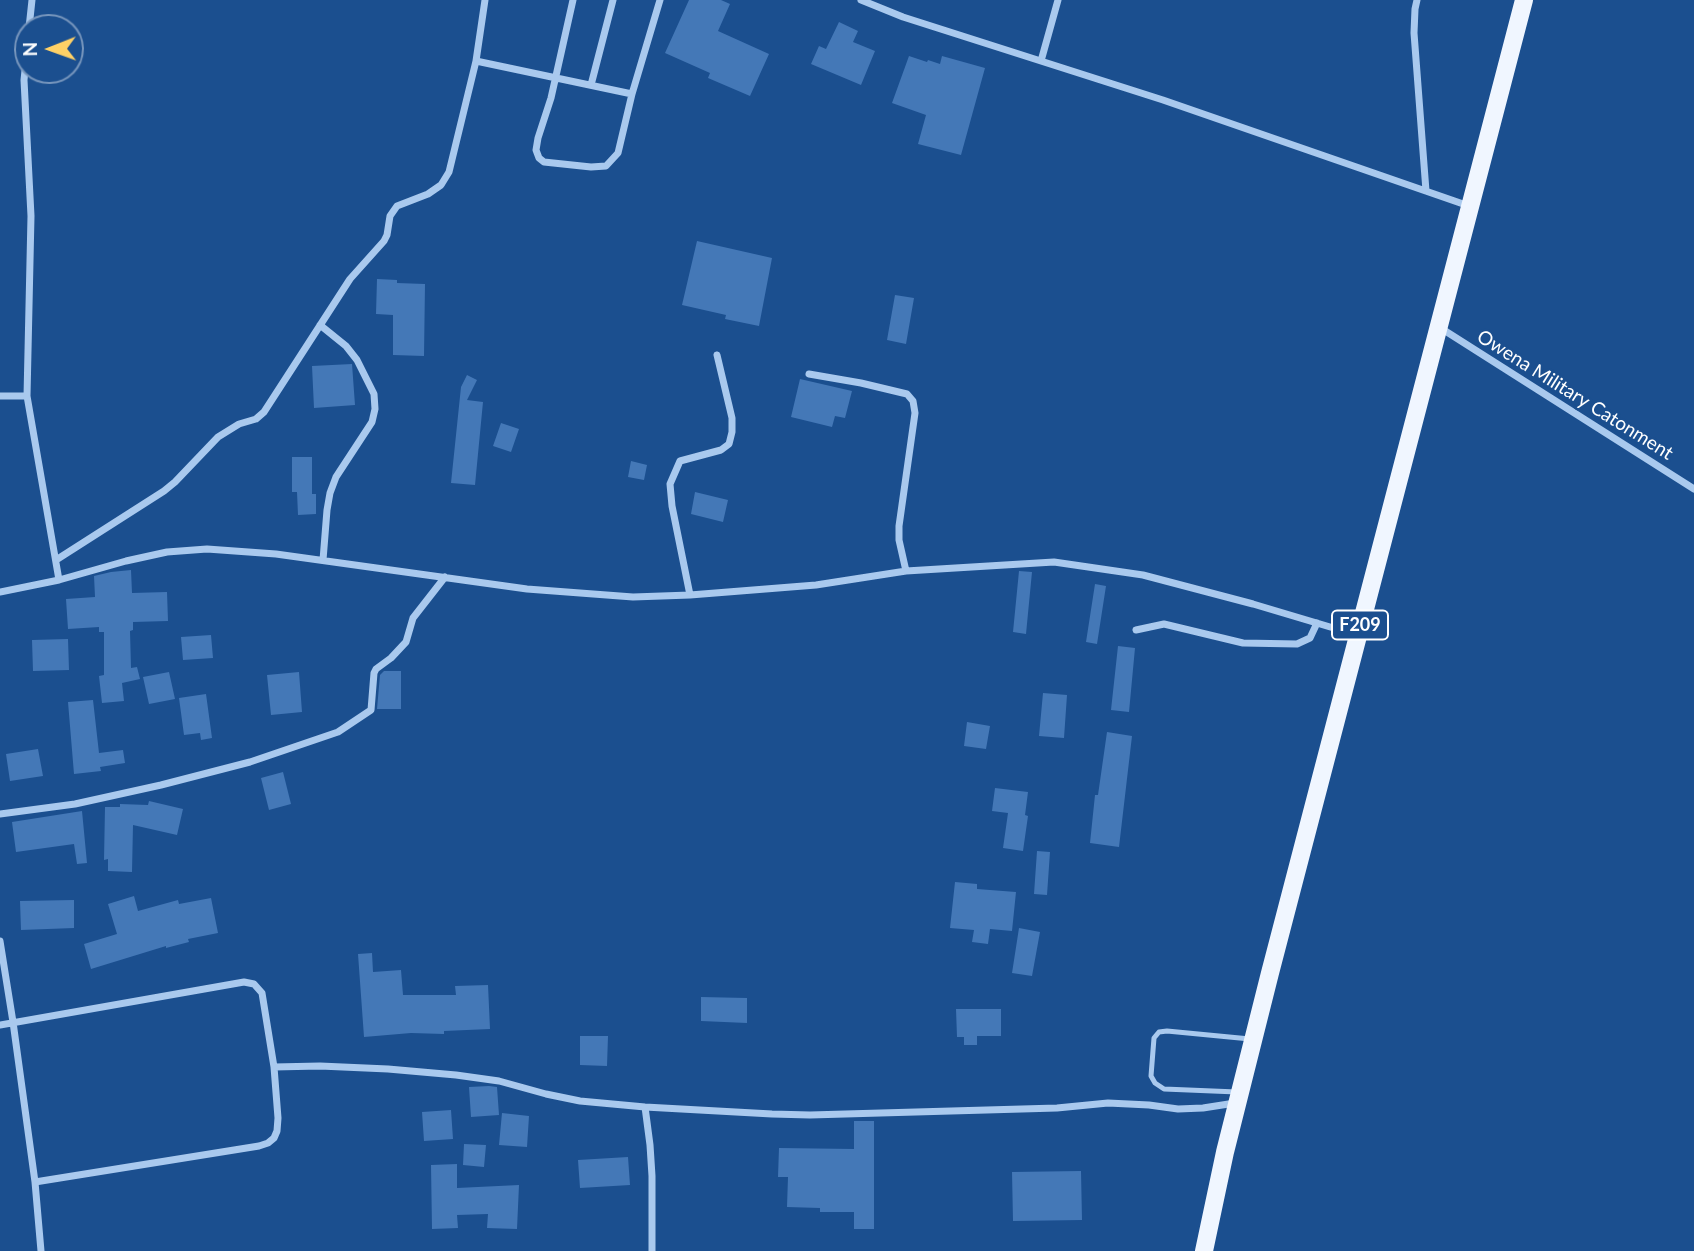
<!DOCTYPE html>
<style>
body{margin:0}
#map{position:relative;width:1694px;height:1251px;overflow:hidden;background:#1b4f8f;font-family:Lato,sans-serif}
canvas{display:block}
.north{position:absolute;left:14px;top:14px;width:70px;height:70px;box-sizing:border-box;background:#1b4f8f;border:2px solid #7695bc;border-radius:50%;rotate:269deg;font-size:19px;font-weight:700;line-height:28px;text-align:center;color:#fff}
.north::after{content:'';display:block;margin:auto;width:24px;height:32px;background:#ffd166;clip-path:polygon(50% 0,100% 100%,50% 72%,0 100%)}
</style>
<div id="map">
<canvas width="1694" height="1251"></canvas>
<div class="north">N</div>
</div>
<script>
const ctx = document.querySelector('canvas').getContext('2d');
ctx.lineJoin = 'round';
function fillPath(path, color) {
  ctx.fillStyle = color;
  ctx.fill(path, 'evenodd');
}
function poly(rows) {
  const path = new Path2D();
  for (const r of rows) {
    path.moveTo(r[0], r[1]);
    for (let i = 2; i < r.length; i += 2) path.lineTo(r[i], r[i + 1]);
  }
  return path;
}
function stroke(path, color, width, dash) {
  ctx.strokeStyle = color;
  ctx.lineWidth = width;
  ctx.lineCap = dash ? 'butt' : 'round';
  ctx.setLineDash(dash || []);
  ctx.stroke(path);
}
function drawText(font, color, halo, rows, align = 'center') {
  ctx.font = font + ' Lato,sans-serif';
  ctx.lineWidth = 5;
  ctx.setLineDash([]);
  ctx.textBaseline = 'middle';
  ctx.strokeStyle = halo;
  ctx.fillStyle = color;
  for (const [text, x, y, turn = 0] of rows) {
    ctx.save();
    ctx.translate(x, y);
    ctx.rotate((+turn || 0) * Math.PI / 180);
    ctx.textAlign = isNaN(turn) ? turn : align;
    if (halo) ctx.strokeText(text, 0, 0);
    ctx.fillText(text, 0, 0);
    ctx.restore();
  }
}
const building = poly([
 [689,0,721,0,730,4,718,31,769,54,750,96,708,78,710,73,665,53],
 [839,22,858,31,853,42,875,51,861,85,811,64,819,46,826,49],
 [909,56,927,62,928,60,940,64,942,56,985,68,961,155,918,144,926,115,892,103],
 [697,241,772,258,759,326,725,319,726,315,682,305],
 [377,279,397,280,397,283,425,284,424,356,393,355,393,315,376,314],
 [895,295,914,298,906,344,887,340],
 [352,364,355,405,314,408,312,366],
 [467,375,477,380,467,400,483,402,475,485,451,483,461,387],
 [800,379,852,391,845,418,835,416,832,427,791,417],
 [501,423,519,429,511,452,493,446],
 [292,457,312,457,312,494,316,494,316,514,298,515,297,492,292,492],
 [631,461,647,465,644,480,628,477],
 [695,492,728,500,723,522,691,514],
 [131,570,132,593,167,592,168,621,133,622,133,630,130,631,131,668,137,667,140,679,122,683,124,701,102,703,99,676,104,675,104,632,99,632,99,627,68,629,66,599,95,597,94,576,111,572],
 [1019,571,1032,572,1026,634,1013,632],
 [1095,584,1106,586,1097,644,1086,642],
 [211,635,213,658,183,660,181,637],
 [68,639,69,670,33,671,32,640],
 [1118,646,1135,648,1129,712,1111,710],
 [384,671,401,671,401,709,377,709,380,675],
 [169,672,175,699,149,704,143,677],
 [299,672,302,712,271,715,267,675],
 [1043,693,1067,695,1064,738,1039,736],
 [206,694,212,738,201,740,200,733,184,735,179,698],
 [93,700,99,753,123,750,125,763,100,767,101,771,74,774,68,702],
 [967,722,990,726,986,749,964,746],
 [1107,732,1132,736,1119,847,1090,843,1095,795,1098,795],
 [38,749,43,776,10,781,6,754],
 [283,772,291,804,269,810,261,778],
 [995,788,1028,792,1025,815,1028,816,1023,851,1003,848,1008,813,992,811],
 [149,801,183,809,177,835,133,825,132,872,108,871,108,859,104,860,105,807,120,807,120,804,148,805],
 [82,811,87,863,77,864,74,844,16,852,12,822],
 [1037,851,1050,852,1047,895,1034,894],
 [955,882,977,884,977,889,1016,892,1012,931,990,929,988,944,972,942,974,930,950,928],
 [134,896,138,911,178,900,179,904,211,898,218,933,188,939,189,942,166,948,166,946,91,969,84,944,117,934,108,904],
 [74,900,74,928,21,930,20,901],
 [1019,928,1040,932,1032,976,1012,973],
 [372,953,373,972,401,970,403,995,456,995,455,986,488,985,490,1029,444,1031,444,1034,411,1033,364,1037,358,954],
 [701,997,747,998,747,1023,701,1021],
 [956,1009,1001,1009,1001,1036,977,1036,977,1045,964,1045,964,1037,957,1037],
 [580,1036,608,1036,607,1066,580,1065],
 [489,1086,497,1087,499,1115,471,1117,469,1087],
 [451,1110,453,1139,424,1141,422,1112],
 [502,1113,529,1116,527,1147,499,1145],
 [854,1121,874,1121,874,1229,854,1229,854,1212,820,1212,820,1208,787,1207,788,1177,778,1177,779,1148,854,1149],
 [464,1144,486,1145,484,1167,463,1165],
 [628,1157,630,1185,580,1188,578,1160],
 [457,1164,457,1188,519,1185,517,1229,487,1228,488,1214,457,1215,458,1228,432,1229,431,1165],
 [1081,1171,1082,1220,1013,1221,1012,1172]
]);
const lane = poly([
 [1237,1092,1164,1089,1155,1083,1151,1076,1154,1038,1159,1032,1167,1031,1250,1039]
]);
const street = poly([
 [573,0,551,98,538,138,536,150,539,158,544,162,591,167,606,166,618,153,632,94,660,0],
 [861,0,903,17,1163,100,1469,206],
 [1417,0,1415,9,1414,33,1426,191],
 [29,28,32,0],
 [476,61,632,94],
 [1041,61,1058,0],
 [591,85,613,0],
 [320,325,346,346,357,360,374,394,375,409,372,422,336,477,330,493,327,510,323,560],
 [1439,327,1694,489],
 [809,374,861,383,907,394,913,401,915,413,899,526,899,540,906,571],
 [0,396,27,396,59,580],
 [27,396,31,216,24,80,28,41],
 [56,560,164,491,175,482,218,437,239,424,256,419,264,412,350,279,384,241,387,235,390,216,397,206,428,194,441,185,449,172,476,61,485,0],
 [0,592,59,580,126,561,167,552,207,549,276,554,527,589,633,597,690,595,816,585,906,571,1054,562,1143,575,1253,604,1357,635],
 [690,595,672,506,670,484,680,461,721,450,729,444,732,432,732,418,717,355],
 [1136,630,1164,624,1243,643,1297,644,1310,638,1317,623],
 [0,814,75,804,161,785,250,762,338,732,371,710,374,673,376,669,391,658,406,642,413,618,445,577],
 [0,941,13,1022,35,1182,41,1251],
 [0,1025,244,982,254,984,262,993,274,1067,278,1118,277,1131,274,1138,268,1143,259,1146,35,1182],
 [274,1067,320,1066,388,1069,456,1075,499,1081,546,1094,580,1101,645,1107,772,1114,810,1115,1057,1108,1108,1103,1149,1105,1178,1109,1203,1108,1235,1103],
 [645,1107,650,1145,652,1176,652,1251]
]);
const primary = poly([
 [1204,1251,1225,1152,1270,973,1524,0]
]);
const shields = [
 [1360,625,56]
];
const shieldNames = [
 ["F209",1360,625]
];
const streetNames = [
 ["Owena Military Catonment",1575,395,32]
];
fillPath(building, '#4478b7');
stroke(lane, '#a9c9ee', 5);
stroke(street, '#a9c9ee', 7);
stroke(primary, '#f0f6ff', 18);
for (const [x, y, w] of shields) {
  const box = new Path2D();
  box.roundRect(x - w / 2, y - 14.5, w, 29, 5);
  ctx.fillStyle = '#1b4f8f';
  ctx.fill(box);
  stroke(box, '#fff', 2);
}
drawText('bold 18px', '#fff', null, shieldNames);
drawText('19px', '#fff', '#1b4f8f', streetNames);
</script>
